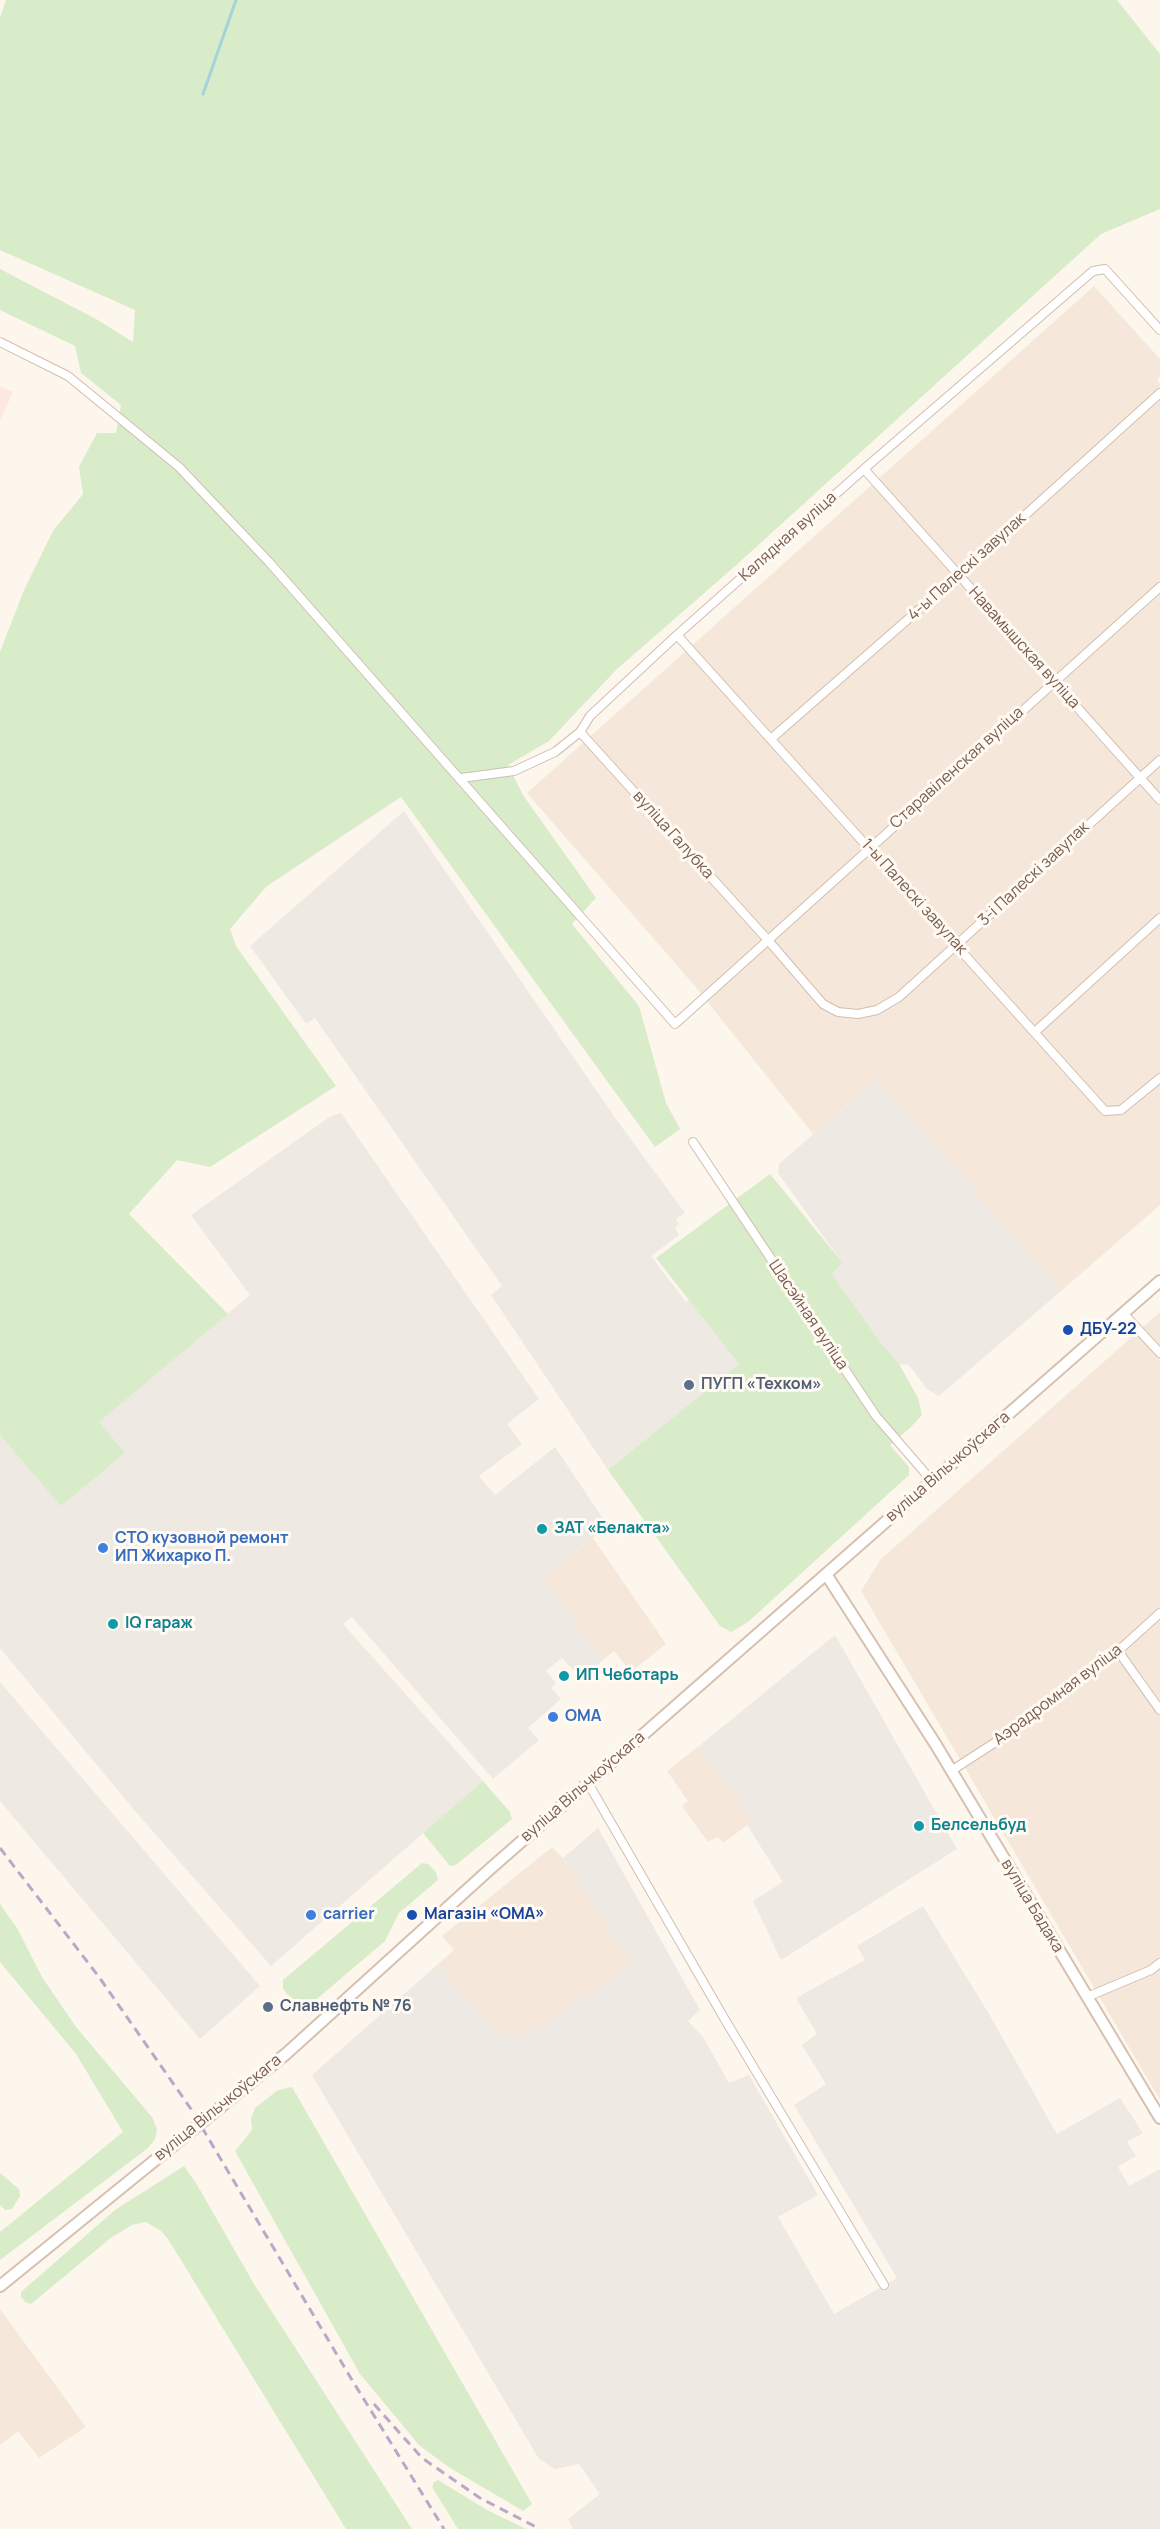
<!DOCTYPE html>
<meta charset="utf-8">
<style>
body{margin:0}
canvas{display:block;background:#fdf6ec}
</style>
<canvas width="1160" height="2529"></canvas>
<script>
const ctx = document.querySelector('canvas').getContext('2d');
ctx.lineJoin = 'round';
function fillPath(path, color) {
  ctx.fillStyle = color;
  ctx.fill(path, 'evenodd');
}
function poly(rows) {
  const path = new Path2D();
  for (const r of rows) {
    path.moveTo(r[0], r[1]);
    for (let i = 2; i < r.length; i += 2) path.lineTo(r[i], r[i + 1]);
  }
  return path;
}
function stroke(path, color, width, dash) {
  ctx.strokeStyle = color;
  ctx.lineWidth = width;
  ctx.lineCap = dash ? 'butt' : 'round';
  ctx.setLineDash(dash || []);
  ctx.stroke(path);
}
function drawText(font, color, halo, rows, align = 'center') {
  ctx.font = font + ' Manrope,sans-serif';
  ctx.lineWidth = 6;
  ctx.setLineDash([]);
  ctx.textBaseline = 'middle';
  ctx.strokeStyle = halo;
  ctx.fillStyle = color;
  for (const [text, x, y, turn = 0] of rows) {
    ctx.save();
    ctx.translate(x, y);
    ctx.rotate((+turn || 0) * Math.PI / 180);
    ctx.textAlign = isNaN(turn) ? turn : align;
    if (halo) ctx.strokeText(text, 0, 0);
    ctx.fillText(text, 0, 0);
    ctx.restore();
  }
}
const residential = poly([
 [1094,286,1160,359,1160,377,1157,380,1160,384,1160,1205,1061,1291,877,1079,813,1134,694,985,527,793],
 [1160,1312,1160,2100,861,1591,881,1559],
 [593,1538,666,1644,631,1672,614,1651,603,1660,542,1577],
 [699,1746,753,1821,723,1843,718,1837,708,1842,682,1806,688,1801,667,1771],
 [552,1847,563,1858,631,1960,628,1968,529,2034,501,2035,437,1965,454,1950,442,1936],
 [0,2309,86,2427,39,2458,18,2431,0,2445]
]);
const commercial = poly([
 [0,386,13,392,0,421]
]);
const industrial = poly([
 [404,811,618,1122,685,1213,676,1219,679,1224,675,1228,679,1235,651,1256,686,1302,689,1299,739,1364,608,1470,491,1295,502,1286,315,1018,306,1024,250,946],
 [877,1079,1061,1291,939,1396,927,1389,909,1365,899,1364,878,1339,832,1274,841,1261,778,1173,779,1164],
 [341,1113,539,1399,507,1424,522,1444,479,1476,495,1495,555,1447,608,1526,542,1577,603,1660,582,1680,562,1658,546,1671,556,1683,551,1688,561,1699,528,1728,539,1740,493,1779,352,1617,343,1624,483,1781,271,1966,135,1811,0,1648,0,1435,61,1505,125,1453,98,1422,250,1295,191,1215,331,1116],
 [835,1635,957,1849,781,1960,753,1901,783,1882,747,1825,753,1821,699,1746],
 [0,1682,260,1986,200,2039,0,1801],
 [598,1828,700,2010,688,2021,703,2037,729,2083,749,2075,818,2195,778,2217,834,2314,897,2278,794,2105,826,2084,802,2045,817,2034,796,1998,865,1960,857,1946,923,1906,989,2014,1057,2134,1120,2098,1143,2133,1127,2142,1136,2156,1118,2167,1129,2186,1160,2169,1160,2529,573,2529,568,2519,600,2494,579,2464,555,2469,539,2459,312,2075,437,1965,502,2035,529,2034,628,1968,630,1960,563,1858]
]);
const green = poly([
 [6,0,1117,0,1160,54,1160,209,1101,234,733,568,617,669,549,741,508,765,523,795,596,898,572,924,639,1006,666,1103,680,1129,655,1147,401,797,267,886,230,929,236,946,336,1086,210,1167,177,1160,129,1214,228,1314,99,1422,125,1453,61,1506,0,1435,0,652,24,590,53,531,83,494,79,467,97,433,116,433,121,405,81,373,75,346,0,310,0,269,96,319,133,342,135,310,0,250,0,17],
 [770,1174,842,1262,832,1274,878,1339,899,1364,918,1398,922,1415,910,1428,890,1445,909,1467,909,1475,748,1622,731,1632,720,1626,608,1470,739,1364,656,1258],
 [483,1781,510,1812,512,1819,456,1865,450,1866,423,1833],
 [422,1863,428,1864,436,1872,438,1880,399,1913,385,1941,305,2009,286,1993,283,1988,283,1980],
 [0,1904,17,1928,42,1977,76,2027,152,2117,157,2129,155,2139,148,2148,0,2260,0,2232,123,2132,76,2054,0,1962],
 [292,2087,532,2504,523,2511,447,2466,419,2445,360,2374,235,2151,252,2130,251,2118,255,2108,278,2090],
 [184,2166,196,2183,254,2284,412,2529,346,2529,168,2239,160,2230,146,2222,132,2225,112,2237,31,2304,25,2302,21,2297,21,2292,115,2210],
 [0,2173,19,2189,20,2196,12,2209,5,2210,0,2205],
 [438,2480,487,2510,526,2529,458,2529,432,2487,434,2482]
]);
const stream = poly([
 [203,94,236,0]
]);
const street = poly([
 [0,342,68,376,179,467,269,562,675,1024,1160,587],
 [864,469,1160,800],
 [677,635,1105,1111,1121,1110,1160,1078],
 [580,732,767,939,823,1004,838,1012,858,1014,877,1010,899,997,1160,760],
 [772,738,970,565,1160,393],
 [461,778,514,771,555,752,580,732,590,716,677,635,864,469,1093,271,1105,269,1160,330],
 [1036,1031,1160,918],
 [693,1142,876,1416,932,1481],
 [1123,1313,1160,1353],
 [1118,1651,1160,1710],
 [951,1771,1005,1736,1118,1651,1160,1613],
 [588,1783,724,2018,884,2285],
 [1087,1997,1151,1970,1160,1963]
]);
const secondary = poly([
 [826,1574,936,1745,1160,2118],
 [0,2286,287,2053,490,1869,1160,1281]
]);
const rail = poly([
 [0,1848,99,1977,191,2109,352,2380,444,2529],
 [374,2404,422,2458,480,2498,540,2529]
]);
const markers = [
 [1068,1330,6,"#1a4fb4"],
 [689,1385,6,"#5c6f8a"],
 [542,1529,6,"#0f9aa8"],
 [103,1548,6,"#3f7fe0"],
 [113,1624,6,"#0f9aa8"],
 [564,1676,6,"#0f9aa8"],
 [553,1717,6,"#3f7fe0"],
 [919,1826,6,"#0f9aa8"],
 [311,1915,6,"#3f7fe0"],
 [412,1915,6,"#1a4fb4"],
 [268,2007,6,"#5c6f8a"]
];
const streetNames = [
 ["Калядная вуліца",788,537,-42],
 ["4-ы Палескі завулак",967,567,-42],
 ["Навамышская вуліца",1024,648,48],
 ["Старавіленская вуліца",957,768,-42],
 ["вуліца Галубка",673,835,48],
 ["3-і Палескі завулак",1034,874,-43],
 ["1-ы Палескі завулак",914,897,48],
 ["Шасэйная вуліца",808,1315,56],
 ["вуліца Вільчкоўскага",948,1467,-41],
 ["Аэрадромная вуліца",1058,1695,-37],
 ["вуліца Вільчкоўскага",583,1787,-41],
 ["вуліца Бадака",1032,1906,59],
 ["вуліца Вільчкоўскага",218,2108,-39]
];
const transitNames = [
 ["ДБУ-22",1080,1330],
 ["Магазін «ОМА»",424,1915]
];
const serviceNames = [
 ["ПУГП «Техком»",701,1385],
 ["Славнефть № 76",280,2007]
];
const cultureNames = [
 ["ЗАТ «Белакта»",554,1529],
 ["IQ гараж",125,1624],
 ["ИП Чеботарь",576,1676],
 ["Белсельбуд",931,1826]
];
const shopNames = [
 ["СТО кузовной ремонт",115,1539],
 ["ИП Жихарко П.",115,1557],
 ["ОМА",565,1717],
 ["carrier",323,1915]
];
fillPath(residential, '#f5e8da');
fillPath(commercial, '#fde8e0');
fillPath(industrial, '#efe9e4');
fillPath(green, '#d8ecc9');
stroke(stream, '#a5d3da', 3);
stroke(street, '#d1beb0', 10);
stroke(secondary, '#d6c0b0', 14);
stroke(street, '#fff', 8);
stroke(secondary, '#fff', 10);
stroke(rail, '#b9a8c9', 3, [9, 6]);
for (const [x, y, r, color] of markers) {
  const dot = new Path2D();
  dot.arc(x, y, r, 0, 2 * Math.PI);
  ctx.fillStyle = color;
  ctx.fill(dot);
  stroke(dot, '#fffaf3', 2);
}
drawText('16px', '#7a5c4d', '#fffaf3', streetNames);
drawText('bold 16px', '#164399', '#fffaf3', transitNames, 'left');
drawText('bold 16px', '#4e5e75', '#fffaf3', serviceNames, 'left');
drawText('bold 16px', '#0d838f', '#fffaf3', cultureNames, 'left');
drawText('bold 16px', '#366cbe', '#fffaf3', shopNames, 'left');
</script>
